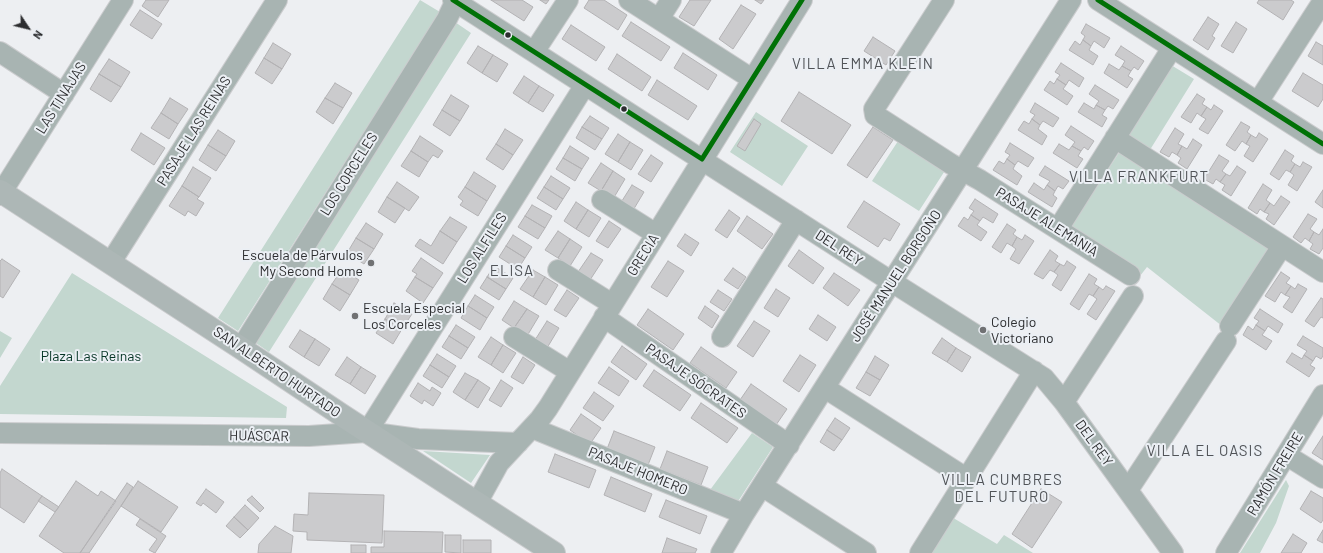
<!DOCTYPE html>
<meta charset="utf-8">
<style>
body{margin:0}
#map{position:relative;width:1323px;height:553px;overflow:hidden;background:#edeff2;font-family:Barlow,sans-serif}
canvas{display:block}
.north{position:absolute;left:8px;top:8px;width:40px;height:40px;-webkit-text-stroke:3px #ebeff4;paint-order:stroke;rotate:125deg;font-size:11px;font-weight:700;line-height:16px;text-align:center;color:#2c2d2f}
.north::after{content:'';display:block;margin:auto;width:14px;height:18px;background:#2c2d2f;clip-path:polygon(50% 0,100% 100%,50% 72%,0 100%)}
</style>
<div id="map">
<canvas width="1323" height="553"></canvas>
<div class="north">N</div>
</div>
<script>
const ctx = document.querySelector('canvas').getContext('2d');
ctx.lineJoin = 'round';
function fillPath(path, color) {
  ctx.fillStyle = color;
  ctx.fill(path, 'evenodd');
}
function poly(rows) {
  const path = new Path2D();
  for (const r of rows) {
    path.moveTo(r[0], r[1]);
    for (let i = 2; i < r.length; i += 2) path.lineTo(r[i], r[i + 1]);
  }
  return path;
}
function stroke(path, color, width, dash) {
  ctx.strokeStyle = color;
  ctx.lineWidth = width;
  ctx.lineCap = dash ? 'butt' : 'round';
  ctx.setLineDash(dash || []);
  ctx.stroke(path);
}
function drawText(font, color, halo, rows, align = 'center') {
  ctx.font = font + ' Barlow,sans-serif';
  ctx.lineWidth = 4;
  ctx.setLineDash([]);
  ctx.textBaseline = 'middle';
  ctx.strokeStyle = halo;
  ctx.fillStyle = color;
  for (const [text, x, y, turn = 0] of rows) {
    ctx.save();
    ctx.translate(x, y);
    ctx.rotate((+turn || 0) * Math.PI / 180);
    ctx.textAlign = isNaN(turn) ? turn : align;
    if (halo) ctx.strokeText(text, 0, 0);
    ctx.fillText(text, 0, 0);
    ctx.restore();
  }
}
const green = poly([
 [420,0,440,12,238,331,218,318],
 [452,20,471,33,269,352,250,339],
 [1171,65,1194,79,1148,153,1125,138],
 [756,112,808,146,782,186,730,152],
 [900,138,946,169,919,211,872,181],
 [1122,148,1271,249,1222,326,1147,267,1140,276,1072,232,1072,225],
 [72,273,287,407,286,418,0,414,0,386],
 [0,331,12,338,0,358],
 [752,433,773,447,737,503,710,490],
 [423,451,490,455,471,483],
 [1286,480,1289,486,1276,523,1260,553,1240,553],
 [950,516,997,544,1004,535,1033,553,925,553]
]);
const building = poly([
 [146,0,169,0,158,17,142,6,146,0],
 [491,0,522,0,533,7,524,21,491,0],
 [540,0,549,0,546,4,540,0],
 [589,0,604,0,627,15,618,30,584,8,589,0],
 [690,0,711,0,694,26,679,17,690,0],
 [755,0,764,0,761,4,755,0],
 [1259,0,1291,0,1294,2,1283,20,1257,3,1259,0],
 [741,5,756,14,733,49,719,39,741,5],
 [140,10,162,24,152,39,130,25,140,10],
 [1208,17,1219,24,1212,36,1215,38,1208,50,1193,40,1208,17],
 [631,22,670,47,661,61,622,36,631,22],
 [1236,22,1247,29,1233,53,1221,46,1236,22],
 [1086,24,1110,38,1104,48,1094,41,1091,46,1083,40,1085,36,1081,33,1086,24],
 [571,25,605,47,596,61,562,39,571,25],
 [873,37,895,51,886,65,864,51,873,37],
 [1083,40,1091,46,1089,50,1098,56,1093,65,1069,50,1075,41,1080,45,1083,40],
 [1316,42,1323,46,1323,65,1308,56,1316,42],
 [273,43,291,54,282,69,264,58,273,43],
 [478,46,493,55,482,73,467,63,478,46],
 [1121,46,1144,61,1138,70,1134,67,1131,71,1122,66,1125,61,1115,55,1121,46],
 [683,53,717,75,708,90,674,68,683,53],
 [617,54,651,77,642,91,608,69,617,54],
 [493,55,508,64,497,82,482,73,493,55],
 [264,58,282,69,272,84,255,73,264,58],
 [109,59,130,72,121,87,99,74,109,59],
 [1061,63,1084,78,1079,87,1069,80,1066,85,1057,79,1060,75,1055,72,1061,63],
 [1109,64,1119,70,1122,66,1131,71,1128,76,1133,79,1127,88,1104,73,1109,64],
 [1303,73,1323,85,1323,99,1318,107,1292,91,1303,73],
 [99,74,121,87,111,102,90,89,99,74],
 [524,76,539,86,528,103,513,93,524,76],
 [1057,79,1066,85,1063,89,1073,96,1067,105,1044,90,1050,81,1054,84,1057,79],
 [657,80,697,106,688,120,648,95,657,80],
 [335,83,352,93,343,108,325,98,335,83],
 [1095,85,1119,100,1113,109,1108,106,1105,110,1096,105,1099,101,1089,94,1095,85],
 [539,86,554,95,543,112,528,103,539,86],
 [799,92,851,125,832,154,781,121,799,92],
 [1197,94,1205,99,1202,104,1207,107,1201,116,1197,113,1191,123,1181,117,1197,94],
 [451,95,469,106,460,121,442,110,451,95],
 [170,98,188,109,178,124,161,113,170,98],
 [325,98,343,108,333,124,316,112,325,98],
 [1035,103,1059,118,1053,127,1043,121,1040,125,1032,119,1035,115,1030,112,1035,103],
 [1084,103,1094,109,1096,105,1105,110,1102,115,1107,118,1102,127,1078,112,1084,103],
 [1214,105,1223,111,1208,134,1199,129,1206,119,1201,116,1207,107,1211,110,1214,105],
 [442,110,460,121,450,136,433,125,442,110],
 [161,113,178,124,169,139,151,128,161,113],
 [590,116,609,128,602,139,582,127,590,116],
 [754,119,761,124,745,151,737,146,754,119],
 [1032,119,1040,125,1038,129,1047,136,1042,145,1018,130,1024,121,1029,124,1032,119],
 [1241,122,1250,127,1247,132,1251,135,1246,144,1242,141,1235,151,1226,145,1241,122],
 [1071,126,1094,141,1088,150,1084,147,1081,151,1072,146,1075,142,1065,135,1071,126],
 [582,127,602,139,595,150,576,138,582,127],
 [873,127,893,140,867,178,847,165,873,127],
 [1175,128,1184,134,1178,144,1182,146,1177,155,1172,152,1169,157,1160,152,1175,128],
 [505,129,523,140,513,155,496,144,505,129],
 [218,130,235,141,226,156,208,145,218,130],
 [141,133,165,148,154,165,131,150,141,133],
 [1259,133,1268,139,1253,162,1244,156,1250,146,1246,144,1251,135,1256,138,1259,133],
 [618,134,630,142,618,162,605,154,618,134],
 [420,136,443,151,438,158,433,155,428,162,411,151,420,136],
 [1193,139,1202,145,1187,169,1178,163,1181,158,1177,155,1182,146,1187,149,1193,139],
 [630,142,643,150,631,170,618,162,630,142],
 [1010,143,1034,158,1028,167,1018,161,1015,165,1007,159,1010,155,1005,152,1010,143],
 [496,144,513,155,503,170,486,159,496,144],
 [1059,144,1069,150,1072,146,1081,151,1078,156,1083,159,1077,168,1053,153,1059,144],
 [208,145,226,156,216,171,199,160,208,145],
 [570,146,589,158,582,169,563,158,570,146],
 [1285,150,1294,156,1291,161,1295,164,1290,172,1286,170,1279,180,1270,174,1285,150],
 [411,151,428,162,419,177,401,166,411,151],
 [651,155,663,163,651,182,638,174,651,155],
 [1219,155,1229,161,1222,171,1226,174,1220,182,1216,179,1213,184,1204,179,1219,155],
 [563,158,582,169,575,181,556,169,563,158],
 [1007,159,1015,165,1013,169,1022,176,1017,185,993,170,999,161,1004,164,1007,159],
 [1303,162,1312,167,1297,191,1288,185,1294,175,1290,172,1295,164,1300,167,1303,162],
 [601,163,613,171,601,191,588,183,601,163],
 [1045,166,1069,181,1063,189,1058,186,1055,191,1047,185,1050,181,1039,175,1045,166],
 [1237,166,1246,172,1231,196,1222,190,1225,185,1220,182,1226,174,1230,176,1237,166],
 [193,167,211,178,199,197,182,186,193,167],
 [613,171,625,179,613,199,601,191,613,171],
 [474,172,496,186,487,201,465,187,474,172],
 [551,176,570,188,563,199,544,187,551,176],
 [397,182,419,197,409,211,387,197,397,182],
 [1034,183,1044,190,1047,185,1055,191,1053,195,1057,198,1052,207,1028,192,1034,183],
 [1263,184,1272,190,1266,200,1270,203,1264,212,1260,209,1257,214,1248,208,1263,184],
 [632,185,644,192,632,212,620,204,632,185],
 [182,186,199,197,197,199,204,203,196,216,188,211,185,216,169,206,182,186],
 [465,187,487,201,478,216,460,205,463,201,458,197,465,187],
 [544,187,563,199,556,210,537,198,544,187],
 [1323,190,1323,208,1315,202,1323,190],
 [1281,196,1290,202,1274,225,1266,219,1269,214,1264,212,1270,203,1274,206,1281,196],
 [387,197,405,208,395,223,378,212,387,197],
 [975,199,998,214,993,223,983,217,980,221,971,215,974,211,969,208,975,199],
 [864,201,900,224,890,241,884,238,878,247,847,227,864,201],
 [576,202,588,210,576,229,564,221,576,202],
 [532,205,552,216,545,228,525,216,532,205],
 [588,210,601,218,589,237,576,229,588,210],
 [729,210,740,218,727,238,715,230,729,210],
 [1308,214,1317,219,1310,229,1314,232,1309,241,1305,238,1301,243,1293,237,1308,214],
 [971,215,980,221,977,225,987,232,981,241,958,226,964,217,968,220,971,215],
 [525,216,545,228,538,239,518,227,525,216],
 [747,216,773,234,762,249,737,231,747,216],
 [450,217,467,227,457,242,440,231,450,217],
 [609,221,621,229,608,248,596,241,609,221],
 [366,223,383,234,374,249,356,238,366,223],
 [1007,224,1016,230,1013,234,1017,237,1012,246,1007,243,1001,253,992,247,1007,224],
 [1323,229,1323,248,1319,254,1310,249,1313,244,1309,241,1314,232,1319,235,1323,229],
 [440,231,457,242,443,264,415,246,420,239,431,246,440,231],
 [558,231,570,239,558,258,545,250,558,231],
 [685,234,699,243,691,256,677,246,685,234],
 [513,235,532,247,525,258,506,246,513,235],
 [1025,235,1034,241,1019,264,1010,259,1016,249,1012,246,1017,237,1022,240,1025,235],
 [356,238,374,249,364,264,347,253,356,238],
 [570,239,582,247,570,266,558,258,570,239],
 [506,246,525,258,518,269,499,257,506,246],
 [799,250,824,268,813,284,788,266,799,250],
 [1050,250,1058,256,1055,261,1060,264,1054,272,1050,270,1043,279,1034,274,1050,250],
 [591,253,603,260,590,280,578,272,591,253],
 [421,258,443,273,433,288,415,277,417,274,412,271,421,258],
 [2,259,20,271,3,298,0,296,0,261,2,259],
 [668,261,684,271,667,297,651,287,668,261],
 [1067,261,1076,267,1061,291,1052,285,1058,275,1054,272,1060,264,1064,266,1067,261],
 [494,266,513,278,506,289,487,277,494,266],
 [733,268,746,277,738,289,724,280,733,268],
 [342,269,359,280,350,295,332,284,342,269],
 [533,270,545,277,533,297,520,289,533,270],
 [1281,272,1290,278,1286,283,1291,286,1285,295,1281,292,1275,302,1265,296,1281,272],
 [834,273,860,290,848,306,823,288,834,273],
 [1089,274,1097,279,1094,284,1099,287,1093,296,1089,294,1079,310,1070,304,1089,274],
 [415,277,433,288,423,303,406,291,415,277],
 [487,277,506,289,499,300,480,288,487,277],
 [545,277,558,285,546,305,533,297,545,277],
 [332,284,350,295,340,311,323,299,332,284],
 [1298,284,1307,289,1292,313,1283,307,1290,297,1285,295,1291,286,1295,289,1298,284],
 [1106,286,1115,291,1096,320,1087,314,1097,299,1093,296,1099,287,1103,290,1106,286],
 [776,289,790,298,778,317,764,308,776,289],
 [567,290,579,298,566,317,554,310,567,290],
 [718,290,732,299,724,311,710,302,718,290],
 [475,295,494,307,487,318,468,306,475,295],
 [1321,298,1323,299,1323,318,1321,317,1314,327,1305,321,1321,298],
 [514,301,527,309,514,328,502,320,514,301],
 [394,303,412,314,402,329,385,319,394,303],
 [468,306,487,318,480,330,461,318,468,306],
 [705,306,719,316,712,328,698,318,705,306],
 [527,309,539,316,527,336,514,328,527,309],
 [648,309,684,334,673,350,637,325,648,309],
 [1260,309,1283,324,1278,333,1268,326,1265,331,1256,325,1259,321,1254,318,1260,309],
 [818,315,836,327,827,341,809,329,818,315],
 [385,319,402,329,393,344,376,333,385,319],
 [547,321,559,328,547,348,535,340,547,321],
 [754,321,770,331,753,357,737,346,754,321],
 [456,325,475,337,468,348,449,336,456,325],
 [1256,325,1265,331,1262,335,1272,341,1266,350,1243,335,1248,326,1253,330,1256,325],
 [300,330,315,339,304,357,289,347,300,330],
 [449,336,468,348,461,359,442,347,449,336],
 [1303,336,1323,348,1323,356,1321,359,1316,356,1313,361,1304,355,1307,351,1297,345,1303,336],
 [491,337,503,345,491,365,478,357,491,337],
 [942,338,956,348,947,362,932,353,942,338],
 [315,339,330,349,319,366,304,357,315,339],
 [503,345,516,353,503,373,491,365,503,345],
 [622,346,647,364,636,380,611,362,622,346],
 [701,347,737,372,726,388,690,363,701,347],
 [956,348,971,357,962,372,947,362,956,348],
 [1292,353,1302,359,1304,355,1313,361,1310,365,1315,368,1309,377,1286,362,1292,353],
 [437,354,456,366,449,377,430,365,437,354],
 [800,355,816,365,799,392,783,381,800,355],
 [875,356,889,365,880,380,866,372,875,356],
 [347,357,361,367,350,384,335,375,347,357],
 [523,357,535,365,523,384,511,377,523,357],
 [430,365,449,377,442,388,423,376,430,365],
 [361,367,376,376,365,394,350,384,361,367],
 [609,367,629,381,619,396,598,383,609,367],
 [654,370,691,395,680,411,643,386,654,370],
 [866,372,880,380,870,396,856,388,866,372],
 [465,373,478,380,465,400,453,392,465,373],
 [478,380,490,388,478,408,465,400,478,380],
 [501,380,513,388,501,407,489,400,501,380],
 [418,383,430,391,432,387,441,393,433,406,424,400,422,404,410,396,418,383],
 [751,384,787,409,776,425,740,400,751,384],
 [594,392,614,406,603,421,583,408,594,392],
 [701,403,738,428,727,443,691,418,701,403],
 [581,414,601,428,590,444,570,430,581,414],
 [835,418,850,428,842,440,827,430,835,418],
 [827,430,842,440,834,451,820,442,827,430],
 [614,431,655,447,648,465,607,449,614,431],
 [1323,436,1323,460,1312,453,1323,436],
 [667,451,708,467,701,485,660,469,667,451],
 [555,454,596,470,589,488,548,472,555,454],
 [2,469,42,496,24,523,0,507,0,473,2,469],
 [611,477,652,494,645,512,604,495,611,477],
 [76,481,98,496,101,491,116,501,80,553,64,553,39,536,76,481],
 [138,481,178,507,161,532,121,506,138,481],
 [127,483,133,487,121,506,89,553,80,553,127,483],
 [206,489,224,502,216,513,203,503,201,506,196,503,206,489],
 [1041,489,1062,502,1032,548,1012,534,1041,489],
 [1311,491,1323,498,1323,520,1321,523,1300,509,1311,491],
 [309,493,384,495,382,543,307,540,307,532,293,531,294,514,308,515,309,493],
 [42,496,59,507,55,512,38,501,42,496],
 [252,496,264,508,260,512,247,500,252,496],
 [666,500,707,516,700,534,659,517,666,500],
 [245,505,259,518,248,530,234,517,245,505],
 [234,517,248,530,240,538,226,526,234,517],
 [140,519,166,536,155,553,149,550,157,539,136,525,140,519],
 [275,526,293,536,291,553,258,553,259,544,275,526],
 [1323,530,1323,543,1317,540,1323,530],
 [384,531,443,532,442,553,371,553,371,547,384,547,384,531],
 [1293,534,1307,543,1301,553,1281,553,1293,534],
 [445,535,461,535,461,553,445,552,445,535],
 [667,538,697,549,695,553,662,553,667,538],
 [463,540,491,540,491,553,463,553,463,540],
 [351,545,366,545,366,553,351,553,351,545]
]);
const minor = poly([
 [453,0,892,282,1044,378,1064,402,1173,553],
 [629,0,752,79],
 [944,0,874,109,875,115,951,164,980,180,1130,275],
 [1098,0,1323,144],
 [659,19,671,0],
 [0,52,64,94],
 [534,52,568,0],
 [1258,102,1323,1],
 [1115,138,1323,272],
 [0,195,123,0],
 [602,200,656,234],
 [1058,229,1172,48],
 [111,262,277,0],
 [558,270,612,304],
 [604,317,789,445],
 [1230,326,1282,246],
 [514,337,570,372],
 [722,337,796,220],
 [241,348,447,19,456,0],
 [825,388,966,478],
 [1064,402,1133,296],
 [532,428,744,514],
 [367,432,585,85],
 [0,433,309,436,367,432,418,439,518,443],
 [1286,455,1323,478],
 [762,486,866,553],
 [1128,490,1226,341],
 [477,503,499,463,540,419,548,408,802,0],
 [721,553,744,514,1071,0],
 [920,553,1034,371],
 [1226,553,1323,395]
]);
const major = poly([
 [0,191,241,348,343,416,554,553]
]);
const bus1 = poly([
 [453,0,702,159],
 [1098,0,1323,144],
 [702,159,802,0]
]);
const markers = [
 [508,35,3.5,"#2c2d2f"],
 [624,109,3.5,"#2c2d2f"],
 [371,263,4,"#707173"],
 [355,316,4,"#707173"],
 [983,330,4,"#707173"]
];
const streetNames = [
 ["LAS TINAJAS",61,98,-58],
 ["PASAJE LAS REINAS",194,131,-58],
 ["LOS CORCELES",349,174,-58],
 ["PASAJE ALEMANIA",1047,222,32],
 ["LOS ALFILES",482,248,-58],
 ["DEL REY",839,248,33],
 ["GRECIA",643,255,-58],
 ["JOSÉ MANUEL BORGOÑO",896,276,-57],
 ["SAN ALBERTO HURTADO",277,372,34],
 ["PASAJE SÓCRATES",696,381,35],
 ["HUÁSCAR",259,436,1],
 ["DEL REY",1094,443,54],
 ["PASAJE HOMERO",638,471,22],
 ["RAMÓN FREIRE",1275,474,-59]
];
const poiNames = [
 ["Escuela de Párvulos",363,255,"right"],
 ["My Second Home",363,271,"right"],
 ["Escuela Especial",363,308],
 ["Los Corceles",363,324],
 ["Colegio",991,322],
 ["Victoriano",991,338]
];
const parkNames = [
 ["Plaza Las Reinas",91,356]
];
const neighbourhoodNames = [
 ["VILLA EMMA KLEIN",863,64],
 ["VILLA FRANKFURT",1139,177],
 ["ELISA",512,271],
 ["VILLA EL OASIS",1205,451],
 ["VILLA CUMBRES",1002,480],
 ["DEL FUTURO",1002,497]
];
fillPath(green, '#c3d7cf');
fillPath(building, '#cbcbcd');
stroke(building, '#b3b2b4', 1);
stroke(minor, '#cbccce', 22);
stroke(major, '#cbccce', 24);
stroke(minor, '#a8b4b2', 20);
stroke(major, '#adb7b6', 22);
stroke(bus1, '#007106', 5);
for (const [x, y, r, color] of markers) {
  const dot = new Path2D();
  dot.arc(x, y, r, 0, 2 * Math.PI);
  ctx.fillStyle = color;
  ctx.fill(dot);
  stroke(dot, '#ebeff4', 1.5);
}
drawText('14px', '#2c2d2f', '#ebeff4', streetNames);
drawText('14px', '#2c2d2f', '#ebeff4', poiNames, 'left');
drawText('14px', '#043424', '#ebeff4', parkNames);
ctx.letterSpacing = '1px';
drawText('15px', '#515458', '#ebeff4', neighbourhoodNames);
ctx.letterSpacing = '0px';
</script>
